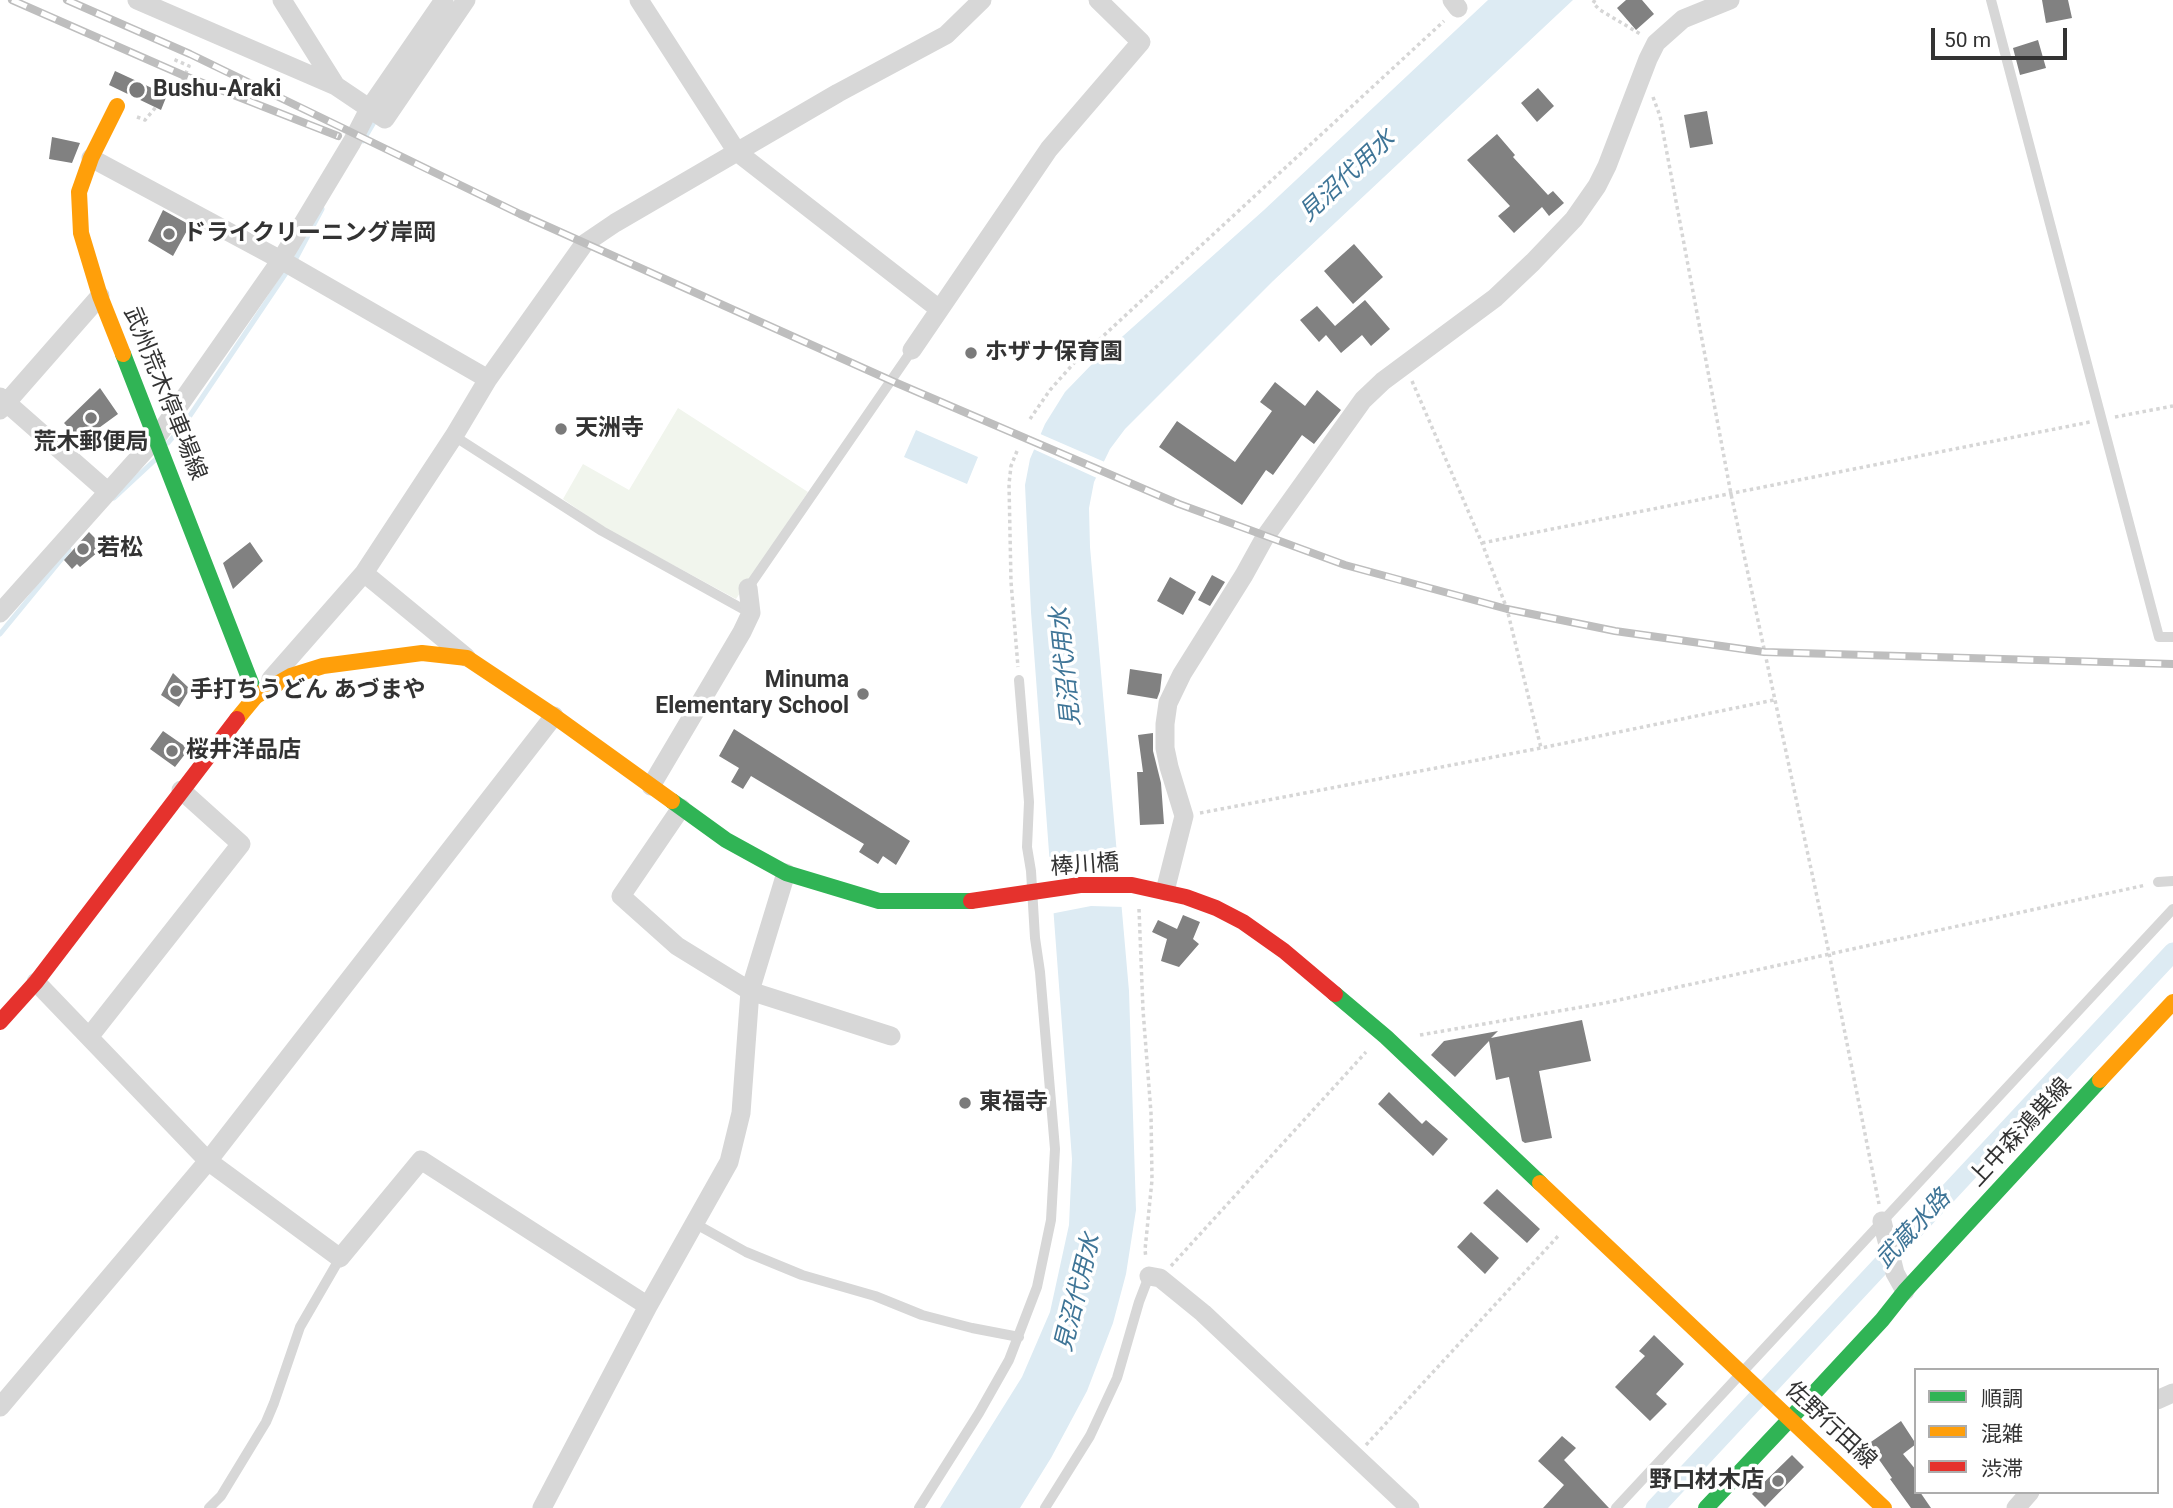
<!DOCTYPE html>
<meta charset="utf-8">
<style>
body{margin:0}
#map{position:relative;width:2173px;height:1508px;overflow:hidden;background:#fff;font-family:Roboto,"Noto Sans JP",sans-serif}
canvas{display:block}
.legend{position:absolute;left:1914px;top:1368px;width:245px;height:126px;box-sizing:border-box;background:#fff;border:2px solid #adadad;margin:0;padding:9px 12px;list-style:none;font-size:21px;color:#333}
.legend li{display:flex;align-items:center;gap:14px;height:35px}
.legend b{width:35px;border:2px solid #adadad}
.scale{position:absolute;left:1931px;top:28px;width:136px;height:32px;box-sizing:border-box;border:4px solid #333;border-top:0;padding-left:9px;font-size:21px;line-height:24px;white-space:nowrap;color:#333;-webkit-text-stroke:5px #fff;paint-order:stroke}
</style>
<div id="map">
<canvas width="2173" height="1508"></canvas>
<ul class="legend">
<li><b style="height:9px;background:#30b455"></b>順調</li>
<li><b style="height:9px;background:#ff9f0a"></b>混雑</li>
<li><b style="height:9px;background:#e5322d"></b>渋滞</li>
</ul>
<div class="scale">50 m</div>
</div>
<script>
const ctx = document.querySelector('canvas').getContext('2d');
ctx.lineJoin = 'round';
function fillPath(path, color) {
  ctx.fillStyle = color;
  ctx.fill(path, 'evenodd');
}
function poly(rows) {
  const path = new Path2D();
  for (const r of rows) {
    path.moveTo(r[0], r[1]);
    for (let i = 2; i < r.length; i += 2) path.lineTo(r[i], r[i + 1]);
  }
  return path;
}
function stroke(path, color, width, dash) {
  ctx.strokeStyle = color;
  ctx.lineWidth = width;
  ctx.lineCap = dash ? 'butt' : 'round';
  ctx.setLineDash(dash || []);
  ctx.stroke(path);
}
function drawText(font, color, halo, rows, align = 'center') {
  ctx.font = font + ' Roboto,"Noto Sans JP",sans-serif';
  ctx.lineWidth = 7;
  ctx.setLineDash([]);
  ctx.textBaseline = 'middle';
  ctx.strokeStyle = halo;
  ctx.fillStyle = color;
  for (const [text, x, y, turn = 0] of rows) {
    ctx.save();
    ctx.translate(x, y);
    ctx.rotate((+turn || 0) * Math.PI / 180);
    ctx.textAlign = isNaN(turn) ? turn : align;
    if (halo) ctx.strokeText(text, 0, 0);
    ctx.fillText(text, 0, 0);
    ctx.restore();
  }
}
const green = poly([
 [678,408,808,492,736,599,603,527,563,499,583,464,629,490]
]);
const water = poly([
 [1488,0,1573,0,1273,281,1125,429,1110,449,1094,482,1089,508,1090,547,1129,991,1136,1210,1126,1274,1113,1323,1087,1391,1051,1458,1020,1508,940,1508,1022,1377,1050,1312,1069,1225,1072,1159,1031,612,1025,485,1030,459,1045,424,1065,392,1095,361,1264,210],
 [916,430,978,457,967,484,904,457]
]);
const pier = poly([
 [1038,433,1107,463,1099,479,1031,448],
 [1091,864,1121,865,1125,907,1091,906,1050,914,1046,870]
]);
const stream = poly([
 [363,141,376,119],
 [294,262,322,209],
 [168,443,185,423,288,270],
 [114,498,156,459],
 [0,634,69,550]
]);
const canal = poly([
 [1655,1508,2173,952]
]);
const building = poly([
 [1626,0,1642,0,1654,14,1636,30,1617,8],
 [2042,0,2068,0,2072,18,2046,23],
 [2038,40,2046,68,2020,75,2013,48],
 [115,71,167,95,161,110,109,85],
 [1538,88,1554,106,1537,122,1521,103],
 [1707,111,1713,144,1690,148,1684,115],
 [1497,134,1515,155,1513,157,1548,195,1553,191,1564,203,1549,216,1542,207,1514,233,1498,216,1510,206,1467,160],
 [52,137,80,143,72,163,49,159],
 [163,210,190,225,173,256,148,241],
 [1354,244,1383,277,1353,304,1324,271],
 [1365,300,1390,329,1371,346,1362,335,1341,353,1326,335,1319,342,1300,320,1317,306,1335,326],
 [1275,382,1305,406,1317,390,1341,410,1314,444,1302,435,1273,475,1266,470,1242,505,1159,447,1177,421,1235,462,1272,411,1260,402],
 [100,388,118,414,81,441,64,423],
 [89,532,104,547,80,567,77,564,72,569,64,560],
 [250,542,263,561,233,589,223,563],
 [1212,575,1225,582,1210,606,1198,600],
 [1170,577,1196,592,1183,615,1157,601],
 [1130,669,1162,674,1160,691,1157,699,1127,694],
 [173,673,190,689,179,707,161,695],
 [734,729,910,841,896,865,883,856,878,864,859,852,864,844,751,776,743,789,731,782,739,768,719,756],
 [163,731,189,749,175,767,150,749],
 [1153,733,1153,751,1161,783,1164,824,1140,825,1137,772,1143,772,1138,735],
 [1183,915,1200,922,1193,939,1199,944,1179,967,1161,961,1167,939,1152,932,1158,920,1177,929],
 [1582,1020,1591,1061,1539,1071,1552,1138,1525,1143,1522,1141,1509,1077,1496,1080,1489,1041,1455,1077,1431,1055,1444,1041,1498,1031,1491,1038],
 [1389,1092,1422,1124,1426,1120,1448,1139,1433,1156,1378,1104],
 [1497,1189,1540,1229,1527,1243,1483,1203],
 [1471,1232,1499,1258,1485,1274,1457,1247],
 [1654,1335,1684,1364,1656,1394,1667,1404,1650,1421,1615,1387,1645,1356,1639,1351],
 [1901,1421,1916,1444,1903,1454,1916,1470,1916,1492,1920,1492,1931,1508,1911,1508,1890,1479,1892,1478,1868,1444],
 [1562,1436,1576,1448,1564,1460,1609,1508,1543,1508,1564,1485,1538,1461],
 [1792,1455,1804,1467,1765,1507,1752,1494]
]);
const path = poly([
 [1595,0,1593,3,1600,10,1642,35],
 [162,92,163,89,176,96,189,66,173,59],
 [1653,97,1660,116,1731,494,1829,953,1879,1204],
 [137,117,145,120,156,107],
 [1412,381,1482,543,1507,609,1541,748],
 [2115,417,2173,406],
 [1030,419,1050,390,1074,363,1444,21],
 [1017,451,1011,466,1009,484,1011,582,1018,667],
 [1482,543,2090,422],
 [1200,813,1541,748,1774,700],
 [1139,909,1143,1010,1151,1113,1152,1180,1145,1250,1146,1258],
 [1420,1035,1605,1003,2146,885],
 [1171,1266,1366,1052],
 [1366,1445,1560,1234]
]);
const lane = poly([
 [1991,0,2159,637,2173,637],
 [454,436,602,531,750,613],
 [748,588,912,350],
 [2158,882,2173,881],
 [694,1223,746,1252,802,1275,875,1296,922,1315,972,1328,1019,1337],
 [209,1508,221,1496,266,1422,274,1403,300,1327,340,1258],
 [919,1508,979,1413,1009,1360,1037,1287,1051,1220,1055,1149,1040,972,1035,938,1031,871,1027,847,1029,802,1019,680],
 [1045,1508,1090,1436,1117,1378,1139,1302,1149,1276],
 [1616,1508,2173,909]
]);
const street = poly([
 [137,0,336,86],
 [282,0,336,86,385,119,466,0],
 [639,0,737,152,939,309],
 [1452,0,1458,8],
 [91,158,281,260,488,379],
 [912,350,1049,149,1141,42,1098,0],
 [0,397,107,491],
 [0,410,100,296],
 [364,573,466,657],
 [0,613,157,437,281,260,352,142,369,109,444,0],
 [271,679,364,573,454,436,488,379,584,244,615,223,838,93,946,35,982,0],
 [651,786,742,632,751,613,748,588],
 [681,808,621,896,677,946,750,991,891,1036],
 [1165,891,1184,816,1169,767,1165,748,1165,724,1168,703,1182,674,1244,575,1265,537,1363,400,1383,381,1495,298,1533,262,1574,219,1597,186,1607,166,1648,59,1656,43,1683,19,1730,0],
 [36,982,208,1161,340,1258,421,1160,648,1306],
 [89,1037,241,844,181,790],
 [1882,1221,1895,1273,1905,1291],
 [1149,1276,1160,1278,1203,1313,1410,1508],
 [2157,1400,2173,1393],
 [0,1407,208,1161,554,716],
 [542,1508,648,1306,729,1162,741,1113,750,991,786,873],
 [2016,1508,2030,1492]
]);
const fast = poly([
 [123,354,256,696],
 [672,801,726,840,786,873,879,901,971,901],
 [1335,994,1386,1037,1540,1183],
 [1790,1419,1882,1320,1905,1291,2100,1080],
 [1706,1508,1790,1419]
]);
const slow = poly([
 [117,106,91,158,79,192,81,233,100,296,123,354],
 [237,719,256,696,291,676,323,666,422,653,467,658,554,716,672,801],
 [2100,1080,2173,1002],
 [1540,1183,1884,1508]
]);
const jam = poly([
 [971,901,1080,885,1132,885,1186,897,1216,908,1243,922,1284,951,1335,994],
 [0,1022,36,982,237,719]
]);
const rail = poly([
 [12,0,185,76,338,136],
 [67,0,190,54,520,214,892,381,1179,504,1345,565,1507,609,1615,631,1764,652,2173,664]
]);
const markers = [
 [137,90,9,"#7a7a7a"],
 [169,234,7,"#7a7a7a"],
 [971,353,7,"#7a7a7a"],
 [91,418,7,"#7a7a7a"],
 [561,429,7,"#7a7a7a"],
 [83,549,7,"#7a7a7a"],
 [176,691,7,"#7a7a7a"],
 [863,694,7,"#7a7a7a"],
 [172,751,7,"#7a7a7a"],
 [965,1103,7,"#7a7a7a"],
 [1778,1481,7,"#7a7a7a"]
];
const poiNames = [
 ["Bushu-Araki",153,90],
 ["ドライクリーニング岸岡",183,234],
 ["ホザナ保育園",985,353],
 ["天洲寺",575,429],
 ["荒木郵便局",91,443,"center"],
 ["若松",97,549],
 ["Minuma",849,681,"right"],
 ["Elementary School",849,707,"right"],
 ["手打ちうどん あづまや",190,691],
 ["桜井洋品店",186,751],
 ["東福寺",979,1103],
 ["野口材木店",1764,1481,"right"]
];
const streetNames = [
 ["武州荒木停車場線",164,394,68],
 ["棒川橋",1085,866,-4],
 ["上中森鴻巣線",2021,1133,-47],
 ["佐野行田線",1830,1426,43]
];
const waterNames = [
 ["見沼代用水",1348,177,-43],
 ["見沼代用水",1067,667,-96],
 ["武蔵水路",1914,1230,-47],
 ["見沼代用水",1079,1293,-76]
];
fillPath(green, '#f1f5ed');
fillPath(water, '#ddebf3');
fillPath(pier, '#fff');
stroke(stream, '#ddebf3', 5);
stroke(canal, '#ddebf3', 19);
fillPath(building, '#818181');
stroke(path, '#d6d6d6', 3.5, [3.5, 3.5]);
stroke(lane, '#d7d7d7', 10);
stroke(street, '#d7d7d7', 19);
stroke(fast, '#30b455', 16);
stroke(slow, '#ff9f0a', 16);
stroke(jam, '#e5322d', 16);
stroke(rail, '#bebebe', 8);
stroke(rail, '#fff', 5, [16]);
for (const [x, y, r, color] of markers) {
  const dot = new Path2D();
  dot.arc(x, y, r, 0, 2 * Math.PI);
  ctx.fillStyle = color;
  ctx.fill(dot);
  stroke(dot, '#fff', 2.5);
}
drawText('bold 23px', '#333', '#fff', poiNames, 'left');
drawText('23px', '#333', '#fff', streetNames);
drawText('italic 24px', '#3f7597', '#fff', waterNames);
</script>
